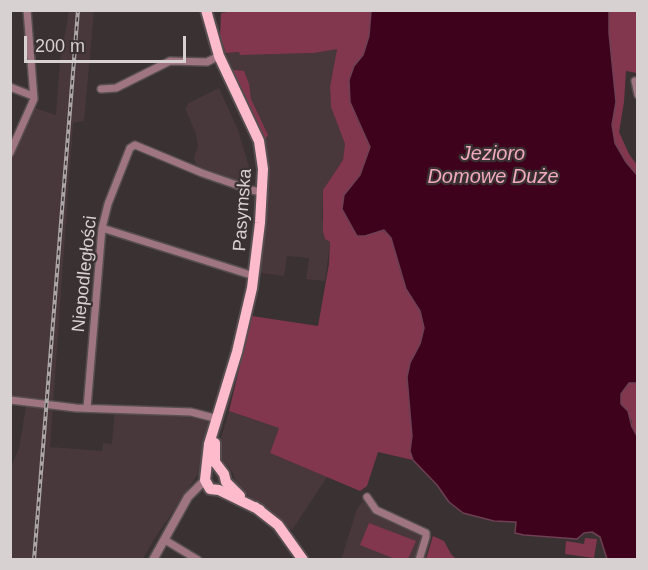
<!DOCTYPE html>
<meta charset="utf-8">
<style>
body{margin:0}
#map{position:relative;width:648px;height:570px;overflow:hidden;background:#3a3133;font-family:Arial,sans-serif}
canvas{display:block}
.frame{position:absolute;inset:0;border:12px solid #d7d1d2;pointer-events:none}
.scale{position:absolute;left:24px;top:36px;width:162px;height:27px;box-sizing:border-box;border:3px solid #d7d1d2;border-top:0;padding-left:8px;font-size:18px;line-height:21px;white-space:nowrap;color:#d7d1d2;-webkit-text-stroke:4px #3a3133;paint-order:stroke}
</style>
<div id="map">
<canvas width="648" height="570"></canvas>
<div class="frame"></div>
<div class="scale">200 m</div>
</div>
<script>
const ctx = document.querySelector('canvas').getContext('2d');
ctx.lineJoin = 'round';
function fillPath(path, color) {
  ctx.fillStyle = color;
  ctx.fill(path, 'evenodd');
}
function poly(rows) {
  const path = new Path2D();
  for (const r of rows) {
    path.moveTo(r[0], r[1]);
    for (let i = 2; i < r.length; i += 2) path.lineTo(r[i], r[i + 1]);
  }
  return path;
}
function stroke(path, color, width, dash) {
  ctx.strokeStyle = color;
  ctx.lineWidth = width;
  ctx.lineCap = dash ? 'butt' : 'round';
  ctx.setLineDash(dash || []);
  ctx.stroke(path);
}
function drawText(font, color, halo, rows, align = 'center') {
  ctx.font = font + ' Arial,sans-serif';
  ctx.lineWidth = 4.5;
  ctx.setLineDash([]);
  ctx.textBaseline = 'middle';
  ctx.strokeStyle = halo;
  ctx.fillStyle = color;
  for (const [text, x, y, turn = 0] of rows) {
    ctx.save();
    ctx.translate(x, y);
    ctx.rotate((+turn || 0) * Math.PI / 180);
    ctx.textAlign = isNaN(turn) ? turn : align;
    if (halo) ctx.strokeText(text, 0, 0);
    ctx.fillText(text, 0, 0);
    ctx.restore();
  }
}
const built = poly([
 [69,11,94,11,84,121,73,123,50,447,102,451,103,443,112,444,115,405,196,408,217,413,198,474,153,541,143,559,11,559,10,470,19,448,26,407,11,404,11,158,32,107,56,115,60,61],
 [337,48,330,87,331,107,345,144,343,160,323,190,322,216,325,239,330,242,325,281,306,279,309,258,287,256,284,276,261,273,255,268,266,188,267,150,264,138,226,53,240,52,240,55,314,53],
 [219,88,238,130,249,167,248,185,196,165,194,158,198,146,196,134,185,108,188,106,187,104],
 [229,411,279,428,270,453,327,477,292,530,237,487,233,473,219,455,218,449],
 [362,502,368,504,373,512,424,534,417,559,341,560,357,509]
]);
const green = poly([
 [240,10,371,11,369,36,363,55,354,66,356,117,370,147,360,175,344,195,391,238,401,274,406,289,420,311,424,328,420,344,410,363,407,377,412,436,410,451,413,460,378,452,367,486,360,491,270,453,279,428,229,411,252,316,318,326,329,264,330,242,325,239,323,231,323,190,343,160,345,144,331,107,330,87,337,49,314,53,240,55,239,52,226,53,220,37,221,13],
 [609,11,637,11,637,73,626,71,624,102,619,132,629,154,637,165,637,175,626,163,615,143,612,125,616,102,609,33],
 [234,70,244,71,249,84,251,99,268,135,265,139,231,72],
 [629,383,637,383,637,436,632,427,632,421,621,404,621,394],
 [369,523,416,541,408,559,395,559,360,545],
 [433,536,444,541,451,554,456,559,426,559],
 [585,538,597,539,594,558,565,554,566,541,584,544]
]);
const water = poly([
 [371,11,609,11,609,33,616,102,612,125,615,143,626,162,637,175,637,383,629,383,621,394,621,404,628,411,632,427,637,436,637,559,607,559,600,537,592,532,584,533,577,539,524,535,515,533,516,522,494,521,463,513,449,502,437,485,413,460,410,451,412,436,407,377,410,363,420,344,424,328,420,311,406,289,391,238,384,230,365,236,357,236,342,209,344,195,360,175,370,147,350,102,349,80,354,66,363,55,369,36,371,11]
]);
const minor = poly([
 [635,81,638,95],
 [10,87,33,96],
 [101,89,116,88,170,61,207,62,219,56],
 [10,153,34,99,27,10],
 [102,228,254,276],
 [10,400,76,408,191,412,218,419],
 [87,408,102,228,108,204,130,148,135,145,202,173,251,190,262,192],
 [367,497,376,510,426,533,426,537,419,560],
 [165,540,198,560]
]);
const tertiary = poly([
 [153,560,188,497,205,480]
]);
const primary = poly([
 [206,10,219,56,259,141,263,169,260,223,252,288,237,352,209,444,205,480,210,489,219,490,260,510],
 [215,443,215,462,224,474,226,482,240,496],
 [255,507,278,525,303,560]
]);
const rail = poly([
 [34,560,78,10]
]);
const streetNames = [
 ["Pasymska",243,210,-86],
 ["Niepodległości",85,274,-84]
];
const waterNames = [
 ["Jezioro",493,154],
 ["Domowe Duże",493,177]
];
fillPath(built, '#48383c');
fillPath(green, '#82374f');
fillPath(water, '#3f021c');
stroke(water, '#6d4053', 1.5);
stroke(minor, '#564e50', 10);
stroke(tertiary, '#564e50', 11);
stroke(primary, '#564e50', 14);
stroke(minor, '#9e7580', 7);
stroke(tertiary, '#9e7580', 8);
stroke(primary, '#febbcc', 10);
stroke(rail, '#aca5a7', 4);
stroke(rail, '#3a3133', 1.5, [4.5]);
drawText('18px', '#d7d1d2', '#3a3133', streetNames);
drawText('italic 20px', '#f1a9bc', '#3a3133', waterNames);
</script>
